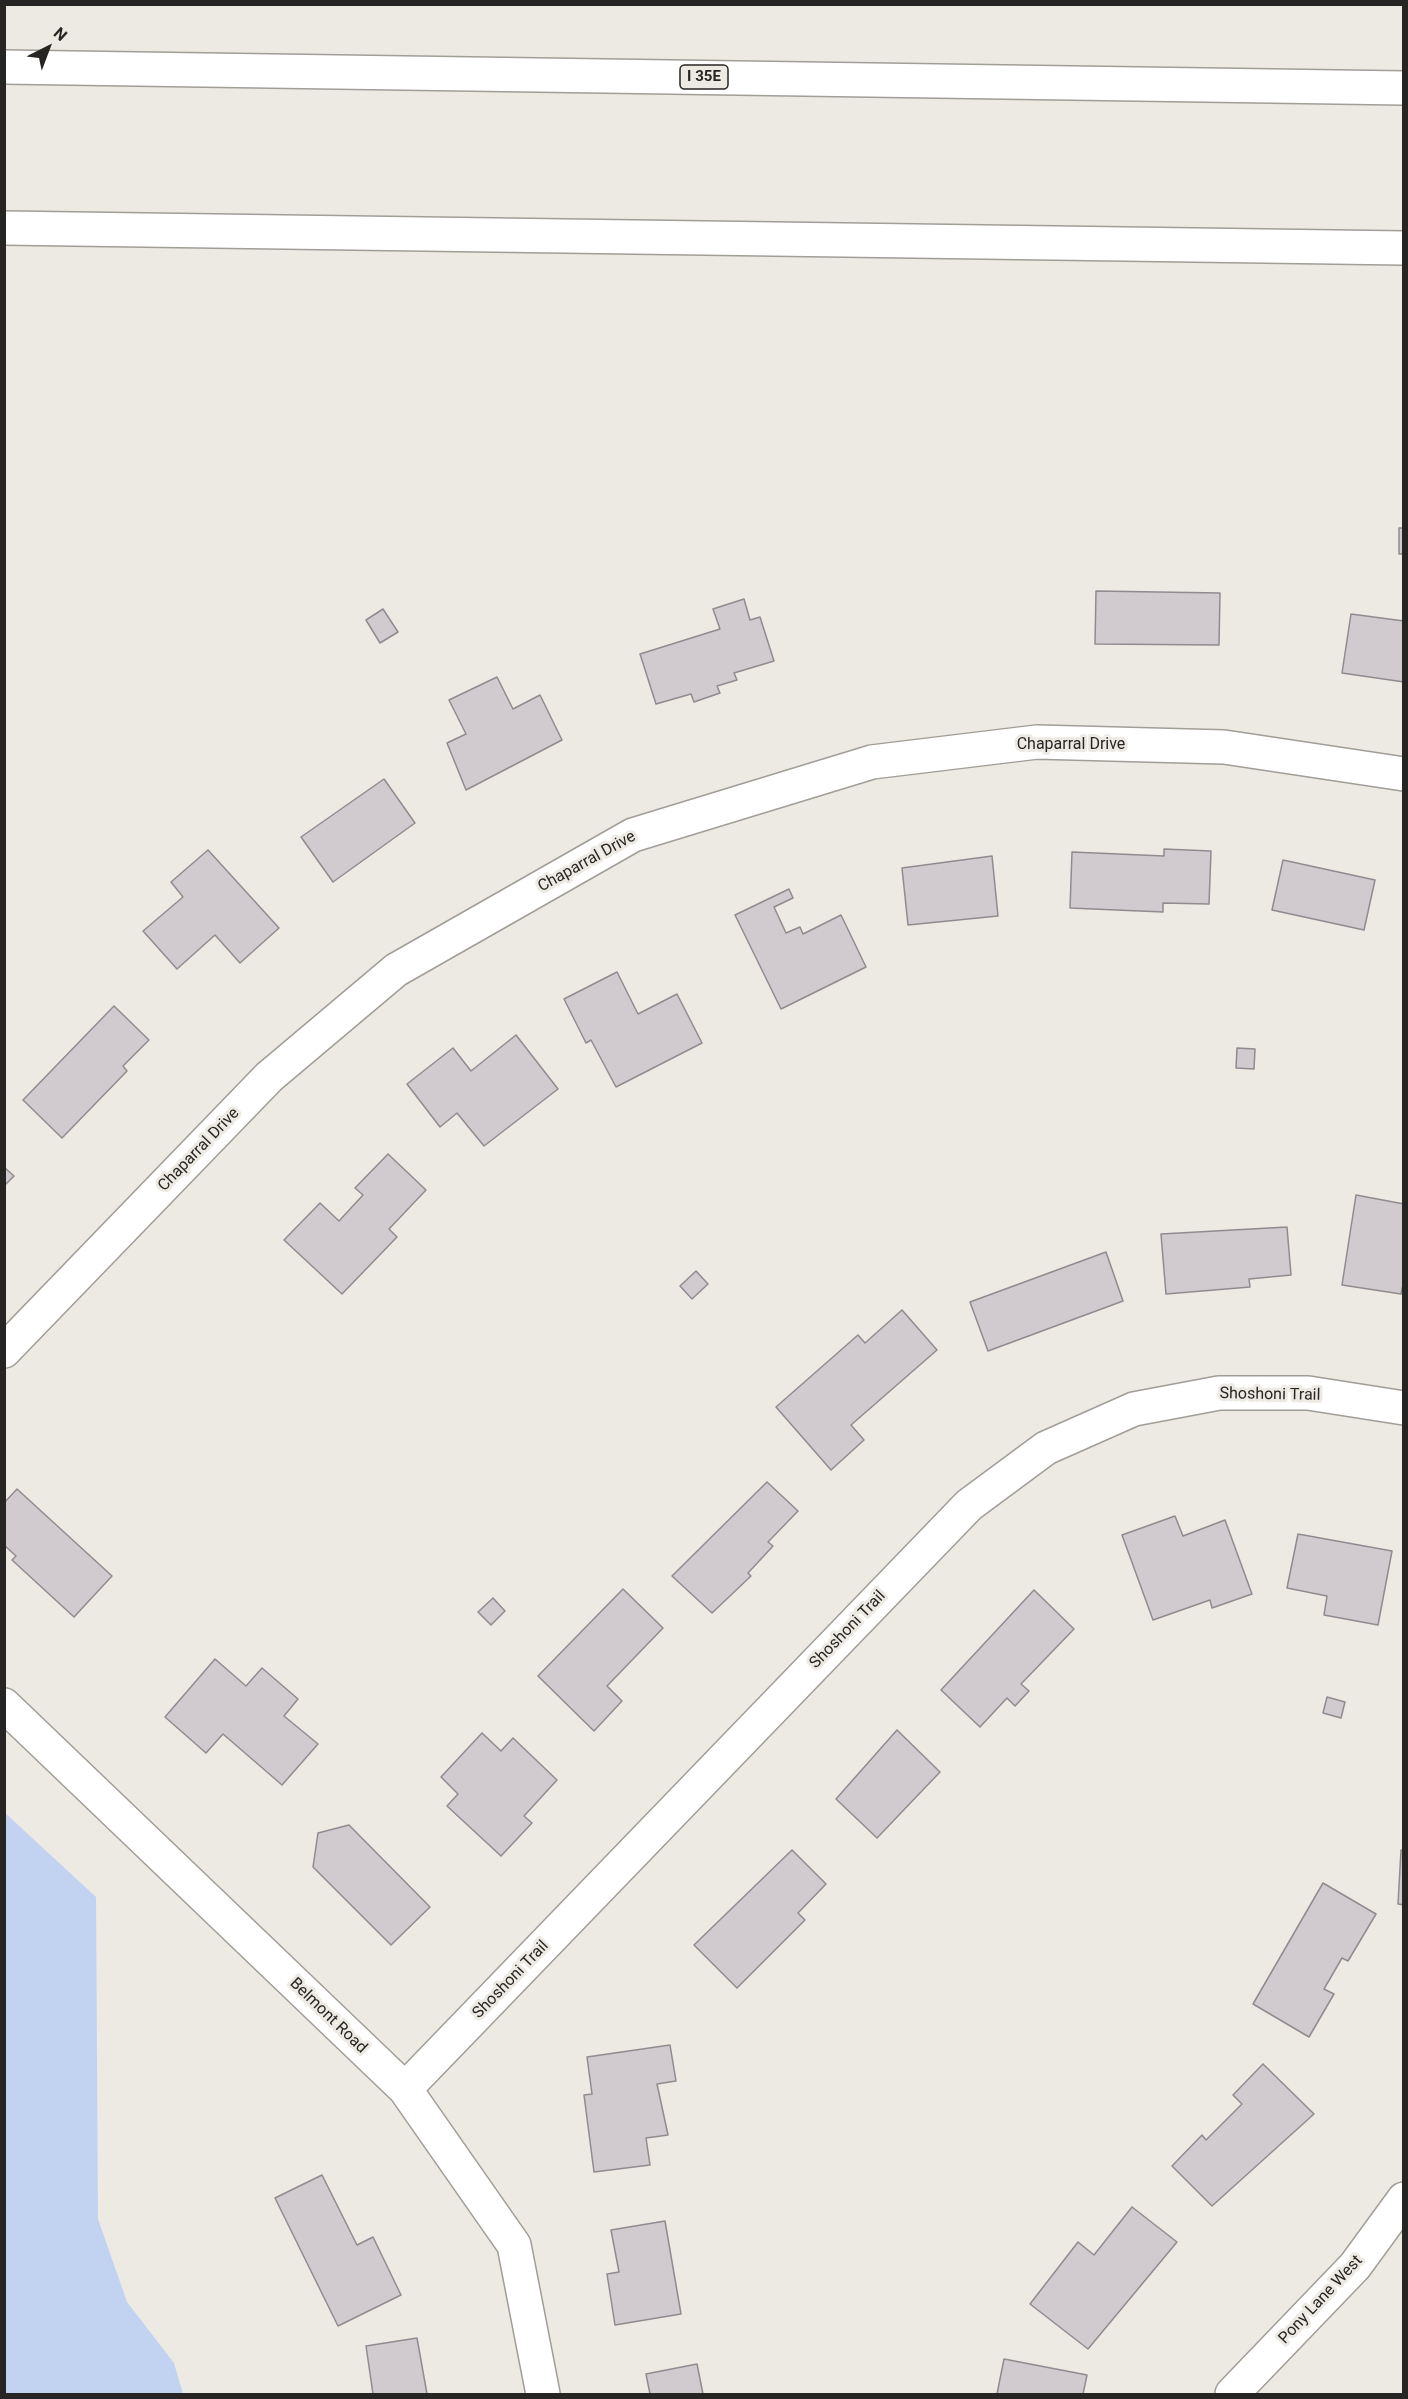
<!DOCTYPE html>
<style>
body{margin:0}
#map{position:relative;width:1408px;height:2399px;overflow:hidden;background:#ede9e3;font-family:Roboto,sans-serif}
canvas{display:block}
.frame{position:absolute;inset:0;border:6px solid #272523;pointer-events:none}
.north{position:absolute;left:18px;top:18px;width:60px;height:60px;-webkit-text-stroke:4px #ede9e3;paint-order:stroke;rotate:42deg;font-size:16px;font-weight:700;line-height:24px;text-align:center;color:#272523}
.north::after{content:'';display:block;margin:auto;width:21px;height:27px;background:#272523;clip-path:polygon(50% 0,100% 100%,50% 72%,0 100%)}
</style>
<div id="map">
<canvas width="1408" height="2399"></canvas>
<div class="frame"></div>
<div class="north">N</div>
</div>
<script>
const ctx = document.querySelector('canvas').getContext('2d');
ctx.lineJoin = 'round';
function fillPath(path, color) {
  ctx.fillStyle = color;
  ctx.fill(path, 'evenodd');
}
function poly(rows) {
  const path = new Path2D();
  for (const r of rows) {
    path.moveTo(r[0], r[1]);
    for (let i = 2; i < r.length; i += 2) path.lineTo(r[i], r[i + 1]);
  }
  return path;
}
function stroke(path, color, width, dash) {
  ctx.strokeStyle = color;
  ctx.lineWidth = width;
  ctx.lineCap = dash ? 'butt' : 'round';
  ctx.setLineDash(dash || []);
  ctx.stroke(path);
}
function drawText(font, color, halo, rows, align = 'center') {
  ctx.font = font + ' Roboto,sans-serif';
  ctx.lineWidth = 6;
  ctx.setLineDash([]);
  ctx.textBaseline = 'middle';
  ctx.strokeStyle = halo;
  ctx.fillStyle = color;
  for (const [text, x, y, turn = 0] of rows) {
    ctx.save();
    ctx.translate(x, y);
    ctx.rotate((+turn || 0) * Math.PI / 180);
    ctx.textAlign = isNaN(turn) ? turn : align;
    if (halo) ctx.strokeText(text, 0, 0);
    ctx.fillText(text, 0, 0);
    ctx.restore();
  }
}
const water = poly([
 [4,1812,96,1897,98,2219,127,2302,174,2363,183,2394,5,2394]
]);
const building = poly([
 [1399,528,1404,528,1404,554,1399,554,1399,528],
 [1096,591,1220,593,1219,645,1095,644,1096,591],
 [744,599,750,620,760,617,774,661,734,673,737,680,717,686,720,693,694,702,691,694,656,704,640,654,720,629,713,609,744,599],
 [383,609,398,632,380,643,366,620,383,609],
 [1351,614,1404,621,1404,682,1342,673,1351,614],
 [497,677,513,709,540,695,562,740,466,790,447,743,466,734,449,700,497,677],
 [384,779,415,823,333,882,301,837,384,779],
 [1164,849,1211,851,1209,904,1163,903,1163,912,1070,908,1072,852,1164,856,1164,849],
 [208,850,279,928,240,963,215,935,177,969,143,931,183,897,171,882,208,850],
 [992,856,998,916,908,925,902,868,992,856],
 [1283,860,1375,880,1364,930,1272,910,1283,860],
 [789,889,793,898,774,907,786,933,800,927,803,934,841,915,866,967,781,1009,735,915,789,889],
 [617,972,638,1014,677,994,702,1043,616,1087,591,1040,586,1043,564,999,617,972],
 [114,1006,149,1040,123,1066,127,1071,62,1138,23,1100,114,1006],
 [516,1035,558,1089,484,1146,457,1113,440,1127,407,1084,453,1048,471,1071,516,1035],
 [1237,1048,1255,1049,1254,1069,1236,1068,1237,1048],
 [388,1154,426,1190,389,1229,397,1237,342,1294,284,1240,320,1203,339,1221,363,1195,355,1188,388,1154],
 [4,1167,14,1176,4,1186,4,1167],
 [1356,1195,1404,1204,1404,1280,1401,1294,1342,1285,1356,1195],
 [1287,1227,1291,1275,1249,1279,1250,1287,1166,1294,1161,1234,1287,1227],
 [1106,1252,1123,1301,988,1351,970,1302,1106,1252],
 [696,1271,708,1284,692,1299,680,1286,696,1271],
 [902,1310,937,1350,851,1425,864,1440,831,1470,776,1407,858,1335,865,1343,902,1310],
 [767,1482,798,1511,768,1542,773,1546,748,1573,751,1576,712,1613,672,1576,767,1482],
 [17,1489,112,1576,74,1617,12,1560,16,1556,4,1545,4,1503,17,1489],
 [1175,1516,1183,1536,1225,1520,1252,1594,1212,1608,1210,1600,1153,1620,1122,1535,1175,1516],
 [1298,1534,1392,1551,1378,1625,1324,1615,1327,1596,1287,1588,1298,1534],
 [623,1589,663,1628,607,1686,622,1701,594,1731,538,1676,623,1589],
 [1034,1590,1074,1629,1021,1684,1029,1691,1015,1706,1007,1698,980,1727,941,1690,1034,1590],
 [493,1598,505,1611,491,1625,478,1612,493,1598],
 [215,1659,246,1686,262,1668,298,1699,284,1716,318,1744,282,1785,223,1734,206,1753,165,1717,215,1659],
 [1327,1697,1345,1702,1341,1718,1323,1713,1327,1697],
 [897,1730,940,1772,877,1838,836,1799,897,1730],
 [482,1733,501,1751,513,1738,557,1780,524,1816,532,1823,501,1856,447,1806,458,1794,441,1777,482,1733],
 [349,1825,430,1907,391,1945,313,1867,318,1833,349,1825],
 [792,1850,826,1884,798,1913,805,1920,737,1988,694,1945,792,1850],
 [1401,1850,1404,1851,1404,1905,1398,1904,1401,1850],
 [1323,1883,1376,1914,1348,1961,1342,1958,1324,1989,1334,1994,1309,2037,1253,2004,1323,1883],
 [670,2045,676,2081,657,2084,668,2135,646,2138,650,2165,594,2172,584,2095,592,2094,587,2057,670,2045],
 [1263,2064,1314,2114,1212,2206,1172,2166,1202,2135,1206,2140,1242,2104,1233,2095,1263,2064],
 [322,2175,357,2245,373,2237,401,2295,338,2326,275,2198,322,2175],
 [1132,2207,1177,2242,1088,2349,1030,2304,1078,2242,1094,2255,1132,2207],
 [665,2221,681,2314,615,2325,607,2274,619,2272,611,2230,665,2221],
 [417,2338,427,2394,373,2394,366,2346,417,2338],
 [1004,2359,1087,2375,1083,2394,997,2394,1004,2359],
 [697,2364,703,2394,650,2394,646,2374,697,2364]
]);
const minor = poly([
 [4,1351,269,1077,396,970,633,835,872,762,1037,742,1224,747,1404,774],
 [4,1705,405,2089,514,2245,543,2394],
 [405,2089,969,1505,1046,1448,1134,1409,1219,1393,1308,1393,1404,1408],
 [1232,2394,1355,2266,1404,2199]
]);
const highway = poly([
 [4,67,1404,88],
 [4,228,1404,248]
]);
const shields = [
 [704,77,48]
];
const shieldNames = [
 ["I 35E",704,77]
];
const streetNames = [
 ["Chaparral Drive",1071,745],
 ["Chaparral Drive",587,862,-29],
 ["Chaparral Drive",199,1150,-46],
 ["Shoshoni Trail",1270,1395,1],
 ["Shoshoni Trail",848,1630,-46],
 ["Shoshoni Trail",511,1980,-46],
 ["Belmont Road",328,2016,44],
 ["Pony Lane West",1321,2300,-47]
];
fillPath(water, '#c2d3f2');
fillPath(building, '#d1cacf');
stroke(building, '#918b90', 1.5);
stroke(minor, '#a19d97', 36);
stroke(highway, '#a19d97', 36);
stroke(minor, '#fff', 33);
stroke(highway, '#fff', 33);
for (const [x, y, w] of shields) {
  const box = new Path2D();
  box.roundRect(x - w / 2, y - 12, w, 24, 4.5);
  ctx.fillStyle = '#ede9e3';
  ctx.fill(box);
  stroke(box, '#272523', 1.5);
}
drawText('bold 15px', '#272523', null, shieldNames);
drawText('16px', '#272523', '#ede9e3', streetNames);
</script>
